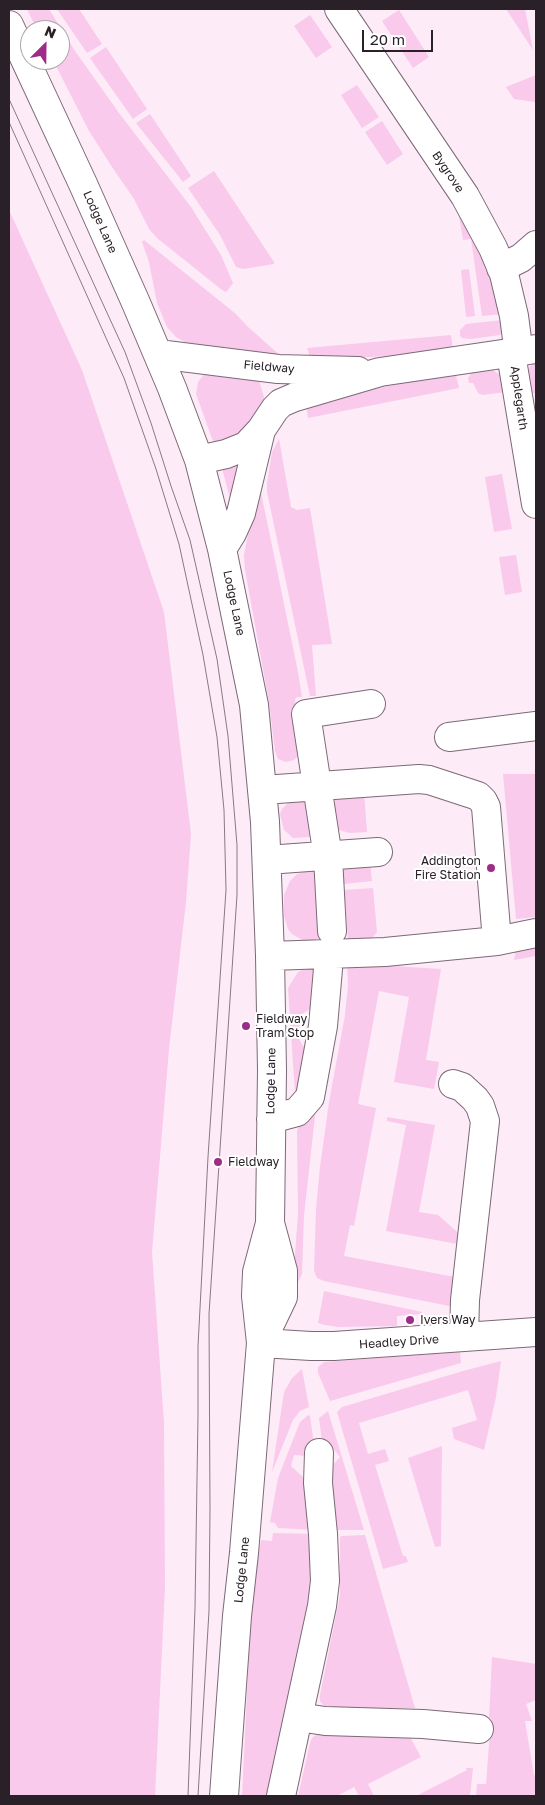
<!DOCTYPE html>
<style>
body{margin:0}
#map{position:relative;width:545px;height:1805px;overflow:hidden;background:#fdebf8;font-family:"Golos Text",sans-serif}
canvas{display:block}
.frame{position:absolute;inset:0;border:10px solid #292127;pointer-events:none}
.north{position:absolute;left:20px;top:20px;width:50px;height:50px;box-sizing:border-box;background:#fff;border:1px solid #a9a6a9;border-radius:50%;rotate:23deg;font-size:14px;font-weight:700;line-height:20px;text-align:center;color:#292127}
.north::after{content:'';display:block;margin:auto;width:18px;height:22px;background:#9e2b87;clip-path:polygon(50% 0,100% 100%,50% 72%,0 100%)}
.scale{position:absolute;left:362px;top:30px;width:71px;height:22px;box-sizing:border-box;border:2px solid #292127;border-top:0;padding-left:6px;font-size:15px;line-height:18px;white-space:nowrap;color:#292127;-webkit-text-stroke:4px #fff;paint-order:stroke}
</style>
<div id="map">
<canvas width="545" height="1805"></canvas>
<div class="frame"></div>
<div class="north">N</div>
<div class="scale">20 m</div>
</div>
<script>
const ctx = document.querySelector('canvas').getContext('2d');
ctx.lineJoin = 'round';
function fillPath(path, color) {
  ctx.fillStyle = color;
  ctx.fill(path, 'evenodd');
}
function poly(rows) {
  const path = new Path2D();
  for (const r of rows) {
    path.moveTo(r[0], r[1]);
    for (let i = 2; i < r.length; i += 2) path.lineTo(r[i], r[i + 1]);
  }
  return path;
}
function stroke(path, color, width, dash) {
  ctx.strokeStyle = color;
  ctx.lineWidth = width;
  ctx.lineCap = dash ? 'butt' : 'round';
  ctx.setLineDash(dash || []);
  ctx.stroke(path);
}
function drawText(font, color, halo, rows, align = 'center') {
  ctx.font = font + ' "Golos Text",sans-serif';
  ctx.lineWidth = 4;
  ctx.setLineDash([]);
  ctx.textBaseline = 'middle';
  ctx.strokeStyle = halo;
  ctx.fillStyle = color;
  for (const [text, x, y, turn = 0] of rows) {
    ctx.save();
    ctx.translate(x, y);
    ctx.rotate((+turn || 0) * Math.PI / 180);
    ctx.textAlign = isNaN(turn) ? turn : align;
    if (halo) ctx.strokeText(text, 0, 0);
    ctx.fillText(text, 0, 0);
    ctx.restore();
  }
}
const green = poly([
 [27,9,49,9,75,51,119,113,191,207,221,255,233,283,228,290,226,292,222,290,157,238,149,229,134,199,112,167,89,131,53,60,60,60,60,30,37,30],
 [57,9,79,9,102,44,87,53],
 [506,9,525,9,533,50],
 [399,10,429,57,413,68,382,21],
 [310,15,332,47,316,58,294,26],
 [106,47,147,109,133,119,90,58],
 [536,75,535,102,514,99,506,87],
 [357,85,379,117,362,128,341,95],
 [150,114,191,176,183,182,136,123],
 [382,121,403,154,387,165,365,132],
 [214,171,274,262,274,264,243,269,236,267,220,235,188,188],
 [9,210,82,370,164,612,191,834,186,902,169,1049,152,1252,164,1423,165,1587,155,1796,9,1796],
 [464,214,481,244,502,314,482,316,471,239,463,240,459,216],
 [144,240,236,314,247,326,283,358,190,345,176,337,167,327,157,303,149,262,142,242],
 [469,269,475,316,466,317,461,270],
 [503,320,503,328,500,335,471,339,462,338,460,336,460,330,466,324],
 [451,335,453,349,408,355,311,360,307,348],
 [536,363,536,393,527,394,526,373,530,366],
 [493,370,503,377,507,392,482,395,478,393,473,383,469,383,468,378,472,372],
 [206,372,258,377,266,404,245,435,215,444,213,441,196,394,198,382],
 [456,375,459,388,308,418,306,404,406,382],
 [279,439,291,507,297,510,310,508,332,644,312,645,316,696,310,696,267,492,267,483,272,452],
 [242,459,233,510,222,468],
 [502,474,512,529,494,532,485,477],
 [257,488,260,488,268,526,298,672,302,697,297,697,295,699,300,749,297,757,294,760,286,762,278,759,275,751,269,702,245,570,244,555],
 [516,555,522,592,505,595,499,557],
 [503,774,536,774,536,917,516,919],
 [364,791,367,832,350,833,339,830,334,826,332,802,335,798],
 [305,798,311,837,293,838,284,830,280,814,282,809,289,802],
 [370,861,372,881,344,884,342,864],
 [313,869,318,871,322,940,321,942,306,942,292,934,288,929,284,916,284,895,290,881,297,874],
 [373,888,377,932,372,938,348,940,344,890],
 [536,944,536,956,514,960,516,949],
 [347,963,441,969,426,1060,439,1062,434,1089,394,1082,409,997,379,991,358,1104,376,1108,354,1226,350,1225,344,1256,460,1278,454,1307,324,1281,317,1278,314,1271,316,1209,320,1167,329,1102,345,1015,348,985],
 [318,965,322,1001,299,1016,303,1024,298,1027,304,1035,299,1039,303,1046,317,1039,307,1092,295,1094,288,988,298,972,306,968],
 [316,1107,304,1215,302,1274,298,1282,295,1283,293,1282,298,1213,297,1131,300,1124],
 [387,1117,435,1125,419,1212,438,1215,464,1238,463,1245,386,1231,406,1125,387,1121],
 [324,1291,422,1312,422,1314,397,1316,397,1326,338,1327,325,1325,318,1323],
 [460,1352,461,1363,330,1401,318,1373,318,1367,324,1362],
 [501,1361,496,1397,484,1450,454,1439,452,1428,477,1420,468,1390,359,1423,368,1454,385,1449,389,1461,375,1465,403,1556,406,1556,408,1562,383,1569,337,1412,342,1407,463,1371],
 [302,1369,309,1407,300,1411,293,1420,272,1472,284,1392,292,1378],
 [328,1411,364,1530,333,1530,330,1468,340,1457,331,1446,326,1450,323,1448,319,1418],
 [308,1415,310,1416,315,1452,307,1456,294,1455,291,1466,306,1480,315,1530,278,1528,275,1523,270,1522,278,1478,300,1422],
 [442,1446,441,1546,435,1547,408,1458],
 [273,1533,315,1534,316,1574,272,1796,242,1796,252,1590,261,1540,272,1541],
 [365,1535,415,1708,332,1708,323,1705,320,1701,320,1695,340,1595,340,1538,341,1536],
 [492,1657,536,1664,536,1700,526,1704,532,1721,525,1721,534,1775,536,1776,536,1796,476,1796,477,1784,486,1784,491,1718,489,1718],
 [316,1735,409,1735,421,1757,368,1784,374,1796,359,1796,354,1787,337,1796,298,1796,310,1743,312,1738],
 [466,1768,473,1768,470,1796,416,1796,467,1770]
]);
const minor = poly([
 [339,9,465,196,493,248,504,274,514,316,517,339,513,366,536,504],
 [9,25,83,184,136,303,172,388,199,460,222,549,254,705,265,822,270,956,272,1070,270,1223,257,1272,256,1296,261,1343,244,1553,237,1616,224,1796],
 [501,268,521,258,536,245],
 [158,354,278,369,358,371],
 [199,460,226,454,246,446,261,430,275,409,281,403,295,397,380,372,536,349],
 [222,549,232,533,241,513,261,430],
 [449,737,536,726],
 [263,790,419,779,429,780,478,796,483,801,486,807,497,941,385,952,270,956],
 [267,860,378,852],
 [332,931,328,857,306,714,371,704],
 [497,941,536,933],
 [453,1084,462,1087,475,1099,480,1106,485,1121,465,1300,464,1337],
 [271,1119,297,1112,310,1097,323,1026,328,969,326,955],
 [261,1343,311,1346,334,1346,536,1332],
 [261,1343,283,1297,283,1271,270,1223],
 [298,1717,325,1721,423,1724,479,1729],
 [281,1796,322,1606,325,1581,323,1534,318,1483,319,1453]
]);
const tram = poly([
 [9,99,125,352,151,423,171,486,190,540,217,659,228,736,237,845,237,895,209,1314,210,1509,209,1611,198,1796],
 [9,122,124,378,156,469,179,544,203,655,217,737,224,810,226,890,208,1157,198,1346,198,1415,195,1608,188,1796]
]);
const markers = [
 [491,868,5,"#9e2b87"],
 [246,1026,5,"#9e2b87"],
 [218,1162,5,"#9e2b87"],
 [410,1320,5,"#9e2b87"]
];
const streetNames = [
 ["Bygrove",448,172,56],
 ["Lodge Lane",100,222,66],
 ["Fieldway",269,367,5],
 ["Applegarth",519,398,82],
 ["Lodge Lane",234,603,78],
 ["Lodge Lane",271,1081,-89],
 ["Headley Drive",399,1342,-4],
 ["Lodge Lane",242,1570,-84]
];
const poiNames = [
 ["Addington",481,861,"right"],
 ["Fire Station",481,875,"right"],
 ["Fieldway",256,1019],
 ["Tram Stop",256,1033],
 ["Fieldway",228,1162],
 ["Ivers Way",420,1320]
];
fillPath(green, '#f9caeb');
stroke(minor, '#7c6976', 30);
stroke(minor, '#fff', 28);
stroke(tram, '#877a83', 1);
for (const [x, y, r, color] of markers) {
  const dot = new Path2D();
  dot.arc(x, y, r, 0, 2 * Math.PI);
  ctx.fillStyle = color;
  ctx.fill(dot);
  stroke(dot, '#fff', 2);
}
drawText('12px', '#292127', '#fff', streetNames);
drawText('12px', '#292127', '#fff', poiNames, 'left');
</script>
